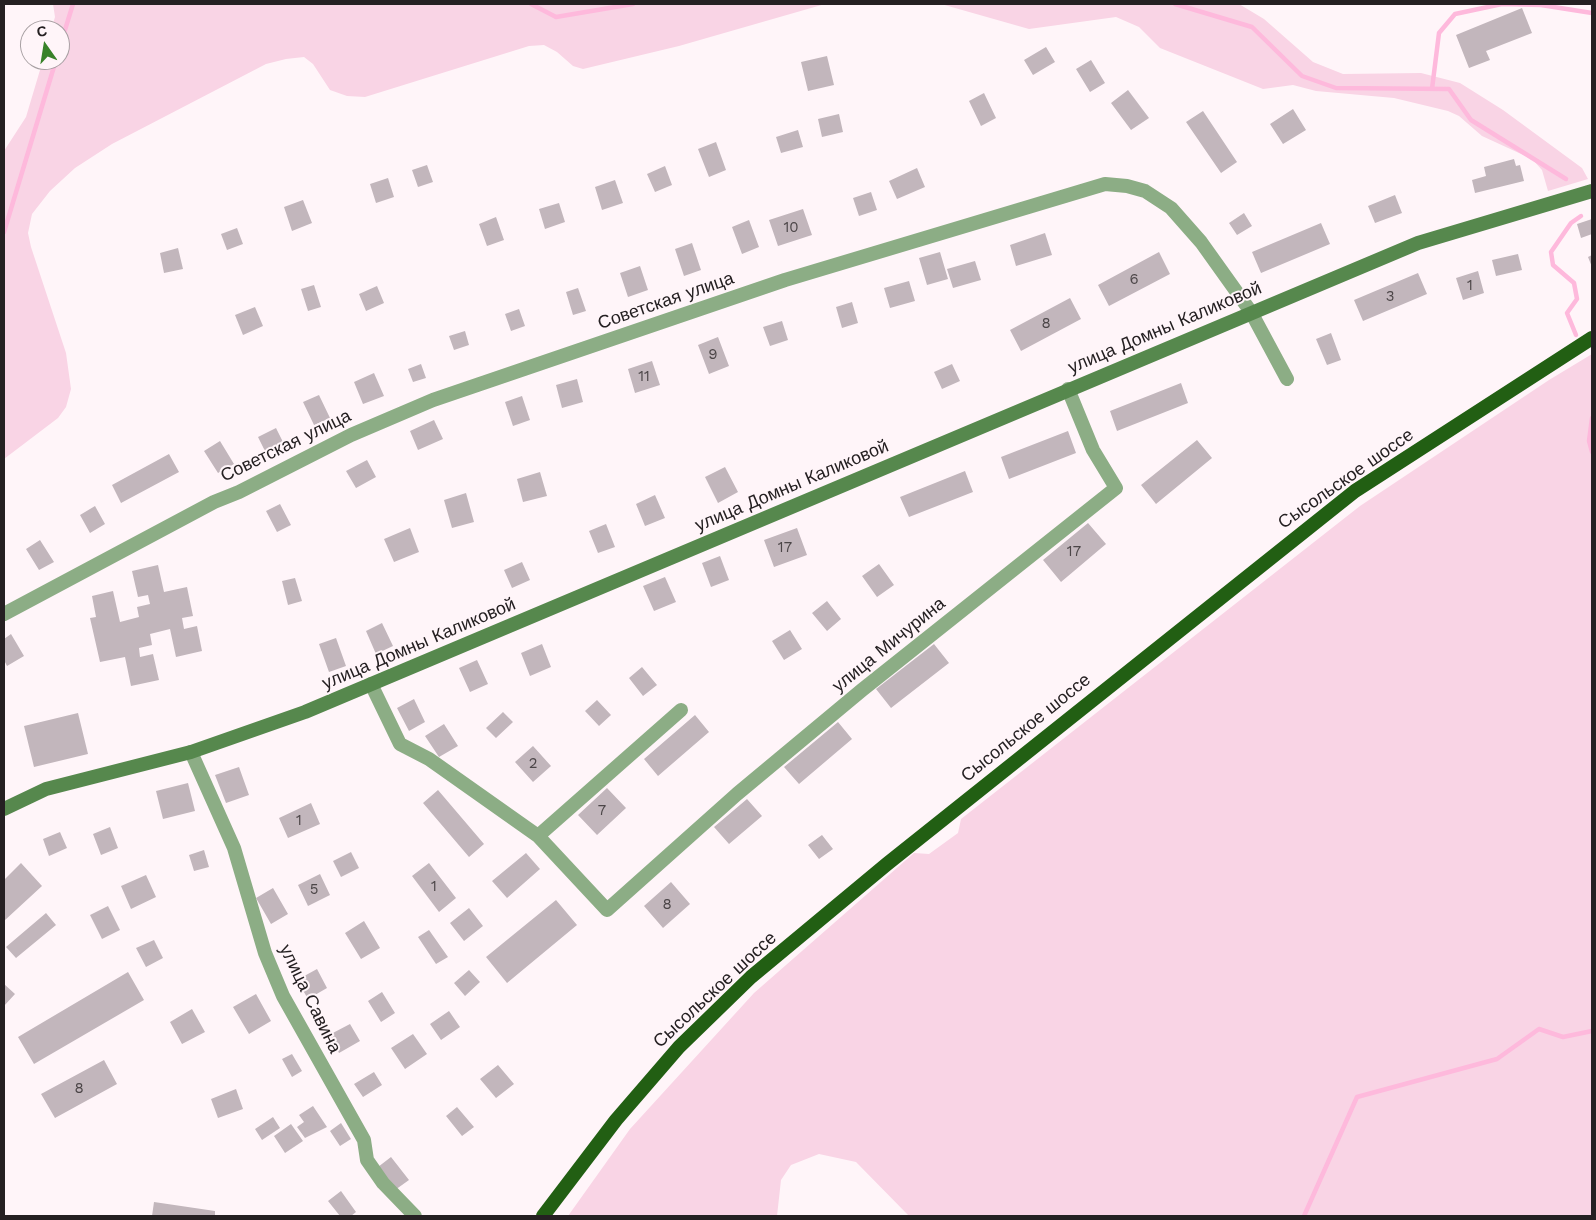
<!DOCTYPE html>
<meta charset="utf-8">
<style>
body{margin:0}
#map{position:relative;width:1596px;height:1220px;overflow:hidden;background:#fff5f9;font-family:"Work Sans",sans-serif}
canvas{display:block}
.frame{position:absolute;inset:0;border:5px solid #252022;pointer-events:none}
.north{position:absolute;left:20px;top:20px;width:50px;height:50px;box-sizing:border-box;background:#fff5f9;border:1px solid #a8a0a3;border-radius:50%;rotate:347deg;font-size:14px;font-weight:700;line-height:20px;text-align:center;color:#252022}
.north::after{content:'';display:block;margin:auto;width:18px;height:22px;background:#388229;clip-path:polygon(50% 0,100% 100%,50% 72%,0 100%)}
</style>
<div id="map">
<canvas width="1596" height="1220"></canvas>
<div class="frame"></div>
<div class="north">С</div>
</div>
<script>
const ctx = document.querySelector('canvas').getContext('2d');
ctx.lineJoin = 'round';
function fillPath(path, color) {
  ctx.fillStyle = color;
  ctx.fill(path, 'evenodd');
}
function poly(rows) {
  const path = new Path2D();
  for (const r of rows) {
    path.moveTo(r[0], r[1]);
    for (let i = 2; i < r.length; i += 2) path.lineTo(r[i], r[i + 1]);
  }
  return path;
}
function stroke(path, color, width, dash) {
  ctx.strokeStyle = color;
  ctx.lineWidth = width;
  ctx.lineCap = dash ? 'butt' : 'round';
  ctx.setLineDash(dash || []);
  ctx.stroke(path);
}
function drawText(font, color, halo, rows, align = 'center') {
  ctx.font = font + ' "Work Sans",sans-serif';
  ctx.lineWidth = 4;
  ctx.setLineDash([]);
  ctx.textBaseline = 'middle';
  ctx.strokeStyle = halo;
  ctx.fillStyle = color;
  for (const [text, x, y, turn = 0] of rows) {
    ctx.save();
    ctx.translate(x, y);
    ctx.rotate((+turn || 0) * Math.PI / 180);
    ctx.textAlign = isNaN(turn) ? turn : align;
    if (halo) ctx.strokeText(text, 0, 0);
    ctx.fillText(text, 0, 0);
    ctx.restore();
  }
}
const green = poly([
 [53,4,825,4,679,46,583,69,573,66,557,52,544,45,529,46,365,97,347,96,330,90,313,64,304,57,286,59,266,64,112,144,75,168,50,191,32,214,28,233,31,247,66,353,71,389,66,407,58,418,4,459,4,151,26,117,43,60,60,60,60,30,51,30,55,17],
 [941,4,1239,4,1264,19,1313,62,1343,74,1421,73,1460,83,1503,110,1582,168,1588,179,1548,191,1542,170,1532,159,1482,136,1459,116,1448,111,1394,98,1316,91,1293,85,1263,89,1160,48,1139,27,1116,17,1029,29],
 [1592,354,1592,1216,909,1216,856,1162,819,1154,791,1165,781,1180,777,1216,568,1216,630,1129,754,993,914,853,929,854,958,833,961,819,1360,506,1549,380]
]);
const stream = poly([
 [531,4,556,17,633,4],
 [1175,4,1252,27,1302,76,1336,88,1449,89,1471,120,1566,179],
 [60,46,73,4],
 [1432,89,1439,33,1455,14,1502,4,1541,5,1592,13],
 [4,232,56,60],
 [1576,335,1567,313,1577,299,1574,283,1553,265,1551,252,1571,223,1581,216],
 [1592,418,1589,441,1592,452],
 [1304,1216,1357,1097,1497,1059,1539,1029,1563,1037,1592,1031]
]);
const building = poly([
 [1522,8,1532,33,1486,51,1490,60,1469,68,1456,35],
 [1046,47,1055,62,1033,75,1024,60],
 [827,56,834,85,808,91,801,62],
 [1091,60,1105,83,1090,92,1076,69],
 [1128,90,1149,118,1131,130,1111,103],
 [984,93,996,118,981,126,969,101],
 [1293,109,1306,130,1283,144,1270,124],
 [1203,111,1237,162,1221,173,1186,122],
 [839,114,843,132,822,137,818,119],
 [798,130,803,147,781,153,776,137],
 [716,142,726,170,709,177,698,149],
 [1514,159,1516,166,1520,165,1524,181,1475,193,1472,180,1486,176,1484,167],
 [427,165,433,182,418,187,412,170],
 [665,166,672,185,655,192,647,174],
 [917,168,925,187,897,199,889,181],
 [388,178,394,197,376,203,370,184],
 [615,180,623,203,602,210,595,187],
 [871,192,877,210,859,216,853,198],
 [1395,195,1402,213,1375,223,1368,206],
 [303,200,312,223,292,231,284,207],
 [559,203,565,222,545,229,539,209],
 [803,209,812,235,778,246,769,220],
 [1244,213,1252,226,1237,235,1229,223],
 [496,217,504,240,487,246,479,224],
 [1592,219,1592,234,1581,238,1577,224],
 [749,220,759,247,742,254,732,227],
 [1321,223,1330,244,1261,273,1252,252],
 [237,228,243,244,227,250,221,234],
 [1045,233,1052,255,1016,266,1010,245],
 [692,243,701,270,684,276,675,249],
 [178,248,183,269,164,273,160,253],
 [940,252,948,279,927,285,919,258],
 [1159,252,1170,274,1109,306,1098,285],
 [1518,254,1522,270,1496,276,1492,260],
 [1592,255,1592,267,1588,257],
 [975,261,981,280,953,288,947,269],
 [640,266,648,290,628,297,620,273],
 [1478,271,1484,293,1463,300,1456,278],
 [1418,273,1427,294,1363,321,1354,300],
 [909,281,915,301,890,308,884,288],
 [314,285,321,307,308,311,301,289],
 [377,286,384,303,366,311,359,294],
 [578,288,586,311,573,315,566,292],
 [1070,298,1081,319,1021,351,1010,330],
 [852,302,858,323,842,328,836,307],
 [255,307,263,326,243,335,235,315],
 [519,309,525,326,511,331,505,314],
 [782,321,788,340,770,346,763,327],
 [465,331,469,345,454,350,449,336],
 [1331,333,1341,360,1327,365,1316,339],
 [718,337,729,366,709,374,698,345],
 [652,361,660,385,635,393,628,369],
 [421,364,426,378,413,382,408,369],
 [952,364,960,381,942,389,934,372],
 [374,373,384,396,363,404,354,382],
 [577,379,583,402,562,408,556,385],
 [1181,383,1188,403,1117,431,1110,411],
 [319,395,330,418,314,425,303,402],
 [522,396,530,420,513,426,505,402],
 [434,420,443,439,418,450,410,431],
 [276,428,283,442,265,451,258,437],
 [1068,431,1076,453,1009,479,1001,457],
 [1197,440,1212,458,1156,504,1141,485],
 [220,441,234,464,218,473,204,451],
 [169,454,179,472,121,503,112,485],
 [367,460,376,477,356,488,346,471],
 [725,467,738,492,718,503,705,477],
 [965,471,973,492,909,517,900,497],
 [540,472,547,496,523,502,517,479],
 [466,493,474,522,452,528,444,500],
 [655,495,665,518,645,526,636,504],
 [280,504,291,525,277,532,266,511],
 [95,506,105,524,90,533,80,515],
 [1088,523,1106,544,1061,582,1043,560],
 [606,524,615,547,598,553,589,531],
 [410,528,419,552,394,562,384,539],
 [797,528,807,555,774,567,764,540],
 [40,540,54,562,39,570,26,549],
 [720,556,729,580,711,587,702,563],
 [522,562,530,580,512,588,504,570],
 [879,564,894,585,877,597,862,576],
 [158,565,164,592,187,587,193,616,182,618,184,629,197,626,202,651,176,657,170,629,150,634,152,645,139,648,140,657,153,654,159,680,131,686,125,657,100,662,90,618,96,617,92,596,113,591,120,622,139,617,137,607,150,604,148,595,138,597,132,571],
 [665,577,676,602,654,611,643,586],
 [295,578,302,601,288,605,282,581],
 [827,601,841,619,827,631,812,613],
 [382,623,393,646,376,654,366,631],
 [790,630,802,649,784,660,772,641],
 [11,634,24,656,7,666,4,660,4,639],
 [336,638,346,666,329,672,319,644],
 [542,644,551,667,530,676,521,653],
 [934,644,949,663,891,708,876,689],
 [477,660,488,684,470,692,459,668],
 [642,667,657,685,643,696,629,678],
 [414,699,425,722,409,731,397,708],
 [597,700,611,715,599,726,585,711],
 [503,712,513,722,496,738,486,728],
 [78,713,88,754,34,767,24,726],
 [695,715,709,732,658,776,644,759],
 [838,722,852,739,799,784,784,767],
 [444,724,458,746,439,757,425,736],
 [533,746,551,766,533,782,515,762],
 [239,767,249,795,226,803,215,775],
 [188,783,195,811,163,819,156,791],
 [607,788,626,808,597,835,578,815],
 [438,790,484,844,469,857,423,803],
 [747,799,762,816,729,844,714,827],
 [311,803,320,824,288,838,279,818],
 [110,827,118,848,101,855,93,834],
 [60,832,67,848,49,856,43,839],
 [822,835,833,849,819,859,808,845],
 [204,850,209,867,194,871,189,855],
 [351,852,359,868,341,877,333,861],
 [526,853,540,869,507,898,492,881],
 [21,863,42,886,4,921,4,880],
 [429,863,456,898,439,912,412,876],
 [320,874,330,895,308,906,298,885],
 [146,875,156,897,131,909,121,886],
 [671,882,690,904,663,928,644,906],
 [273,888,288,914,271,924,256,898],
 [556,900,577,925,507,983,486,957],
 [108,906,120,930,102,939,90,915],
 [469,908,483,926,464,941,450,923],
 [46,913,56,925,16,958,6,947],
 [364,921,380,948,361,959,345,933],
 [429,930,448,957,436,964,418,937],
 [154,940,163,958,146,967,136,948],
 [317,969,327,988,308,999,297,980],
 [469,970,480,982,465,996,454,983],
 [128,972,144,1000,34,1064,18,1037],
 [4,984,15,994,4,1006],
 [382,992,395,1013,381,1022,368,1001],
 [256,994,271,1021,249,1034,233,1007],
 [192,1009,205,1032,182,1044,170,1022],
 [449,1011,460,1027,441,1040,430,1024],
 [350,1024,360,1041,339,1053,329,1035],
 [413,1034,427,1054,405,1069,391,1048],
 [292,1054,302,1071,292,1077,282,1059],
 [104,1060,117,1084,55,1118,41,1094],
 [498,1065,514,1084,496,1098,480,1079],
 [374,1072,382,1085,363,1097,354,1084],
 [236,1089,243,1109,218,1118,211,1099],
 [313,1106,327,1127,305,1138,297,1127,304,1122,299,1115],
 [457,1107,474,1127,462,1136,446,1116],
 [273,1117,280,1128,262,1140,255,1129],
 [341,1123,351,1139,340,1146,330,1131],
 [291,1124,303,1141,285,1153,274,1136],
 [391,1157,409,1180,395,1190,378,1167],
 [341,1191,356,1212,351,1216,340,1216,328,1201],
 [154,1202,215,1211,215,1216,152,1216]
]);
const minor = poly([
 [4,614,214,502,239,492,351,435,433,400,785,280,1105,184,1127,186,1145,191,1171,208,1201,242,1251,312,1287,379],
 [371,684,400,744,429,759,538,836,607,910,737,794,862,690,1116,488,1093,450,1068,389],
 [191,752,234,848,265,953,283,996,364,1140,367,1160,383,1183,415,1216],
 [538,836,681,710]
]);
const secondary = poly([
 [4,809,46,789,191,752,305,712,1418,243,1592,191]
]);
const trunk = poly([
 [543,1216,616,1120,679,1047,751,977,887,864,1355,491,1592,338]
]);
const numberNames = [
 ["10",791,228],
 ["6",1134,280],
 ["1",1470,286],
 ["3",1390,297],
 ["8",1046,324],
 ["9",713,355],
 ["11",644,377],
 ["17",785,548],
 ["17",1074,552],
 ["2",533,764],
 ["7",602,811],
 ["1",299,821],
 ["1",434,887],
 ["5",314,890],
 ["8",667,905],
 ["8",79,1089]
];
const streetNames = [
 ["Советская улица",666,301,-19],
 ["улица Домны Каликовой",1165,328,-23],
 ["Советская улица",286,446,-26],
 ["Сысольское шоссе",1346,479,-35],
 ["улица Домны Каликовой",792,486,-23],
 ["улица Домны Каликовой",419,644,-23],
 ["улица Мичурина",889,645,-39],
 ["Сысольское шоссе",1026,728,-39],
 ["Сысольское шоссе",715,990,-43],
 ["улица Савина",310,999,64]
];
fillPath(green, '#f9d4e5');
stroke(stream, '#feb9dc', 4.5);
fillPath(building, '#c2b6bc');
stroke(minor, '#8cad85', 14);
stroke(secondary, '#56884d', 14);
stroke(trunk, '#225f13', 14);
drawText('15px', '#4c4648', null, numberNames);
drawText('18px', '#252022', '#fff5f9', streetNames);
</script>
